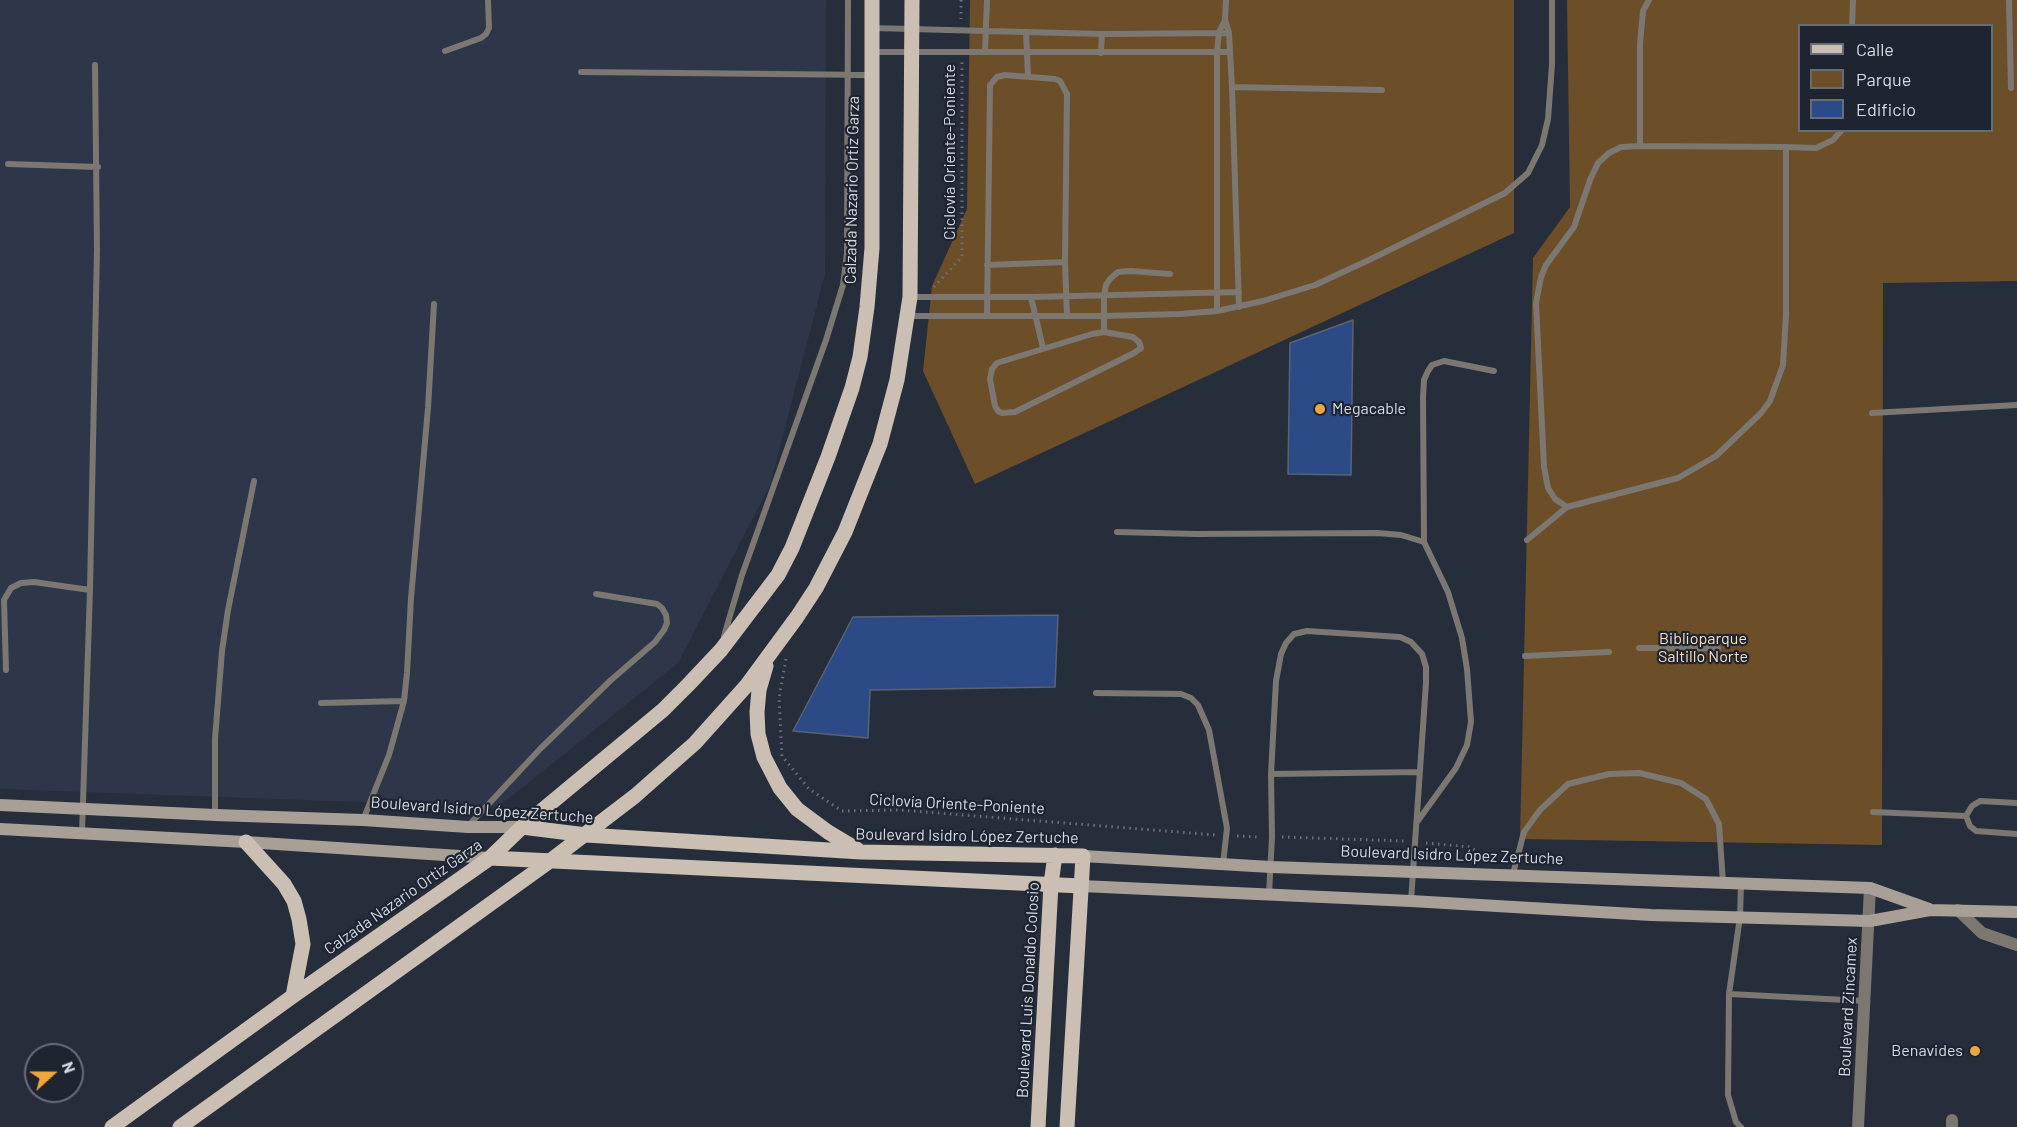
<!DOCTYPE html>
<meta charset="utf-8">
<style>
body{margin:0}
#map{position:relative;width:2017px;height:1127px;overflow:hidden;background:#272e3b;font-family:Barlow,sans-serif}
canvas{display:block}
.legend{position:absolute;left:1798px;top:24px;width:195px;height:108px;box-sizing:border-box;background:#1e2531;border:2px solid #676d78;margin:0;padding:8px 10px;list-style:none;font-size:18px;color:#d5dae2}
.legend li{display:flex;align-items:center;gap:12px;height:30px}
.legend b{width:30px;border:2px solid #676d78}
.north{position:absolute;left:24px;top:1043px;width:60px;height:60px;box-sizing:border-box;background:#1e2531;border:2px solid #676d78;border-radius:50%;rotate:69deg;font-size:16px;font-weight:700;line-height:24px;text-align:center;color:#d5dae2}
.north::after{content:'';display:block;margin:auto;width:21px;height:27px;background:#f0a63e;clip-path:polygon(50% 0,100% 100%,50% 72%,0 100%)}
</style>
<div id="map">
<canvas width="2017" height="1127"></canvas>
<ul class="legend">
<li><b style="height:8px;background:#cabfb2"></b>Calle</li>
<li><b style="height:16px;background:#6c4e29"></b>Parque</li>
<li><b style="height:16px;background:#2b4a86"></b>Edificio</li>
</ul>
<div class="north">N</div>
</div>
<script>
const ctx = document.querySelector('canvas').getContext('2d');
ctx.lineJoin = 'round';
function fillPath(path, color) {
  ctx.fillStyle = color;
  ctx.fill(path, 'evenodd');
}
function poly(rows) {
  const path = new Path2D();
  for (const r of rows) {
    path.moveTo(r[0], r[1]);
    for (let i = 2; i < r.length; i += 2) path.lineTo(r[i], r[i + 1]);
  }
  return path;
}
function stroke(path, color, width, dash) {
  ctx.strokeStyle = color;
  ctx.lineWidth = width;
  ctx.lineCap = dash ? 'butt' : 'round';
  ctx.setLineDash(dash || []);
  ctx.stroke(path);
}
function drawText(font, color, halo, rows, align = 'center') {
  ctx.font = font + ' Barlow,sans-serif';
  ctx.lineWidth = 4.5;
  ctx.setLineDash([]);
  ctx.textBaseline = 'middle';
  ctx.strokeStyle = halo;
  ctx.fillStyle = color;
  for (const [text, x, y, turn = 0] of rows) {
    ctx.save();
    ctx.translate(x, y);
    ctx.rotate((+turn || 0) * Math.PI / 180);
    ctx.textAlign = isNaN(turn) ? turn : align;
    if (halo) ctx.strokeText(text, 0, 0);
    ctx.fillText(text, 0, 0);
    ctx.restore();
  }
}
const built = poly([
 [0,0,826,0,825,274,770,485,678,663,498,807,0,789]
]);
const green = poly([
 [970,0,1514,0,1514,233,975,484,923,371,932,286,967,209],
 [1567,0,2017,0,2017,281,1883,283,1882,845,1520,839,1533,258,1570,207],
 [1800,26,1992,26,1992,130,1800,130]
]);
const building = poly([
 [1353,320,1351,475,1288,474,1290,343,1353,320],
 [1058,615,1055,687,870,690,868,738,793,731,853,617,1058,615]
]);
const path = poly([
 [961,0,961,19],
 [934,287,962,257,962,62],
 [786,659,779,698,782,756,809,789,842,811,900,810,1216,835],
 [1237,836,1261,837],
 [1282,837,1405,841],
 [1426,843,1470,847,1490,860]
]);
const service = poly([
 [1226,0,1225,20,1229,33,1232,87,1239,307],
 [2009,0,2011,88],
 [1852,26,1853,0],
 [872,28,1102,34,1229,33],
 [1026,32,1028,75],
 [445,51,481,38,486,34,489,28,488,0],
 [873,52,1230,52],
 [985,52,987,0],
 [1101,53,1102,34],
 [581,72,871,75],
 [1232,87,1382,90],
 [1640,146,1640,44,1643,11,1649,0],
 [1786,147,1786,315,1783,365,1770,401,1761,413,1716,456,1678,478,1567,507,1555,499,1548,488,1544,467,1536,303,1541,277,1546,265,1574,227,1590,180,1598,163,1609,153,1621,147,1640,146,1786,147,1816,148,1833,140,1842,130],
 [8,164,98,167],
 [987,265,1065,262],
 [911,297,1031,297,1239,292],
 [1031,297,1043,348],
 [1217,311,1217,52,1219,32,1225,20],
 [908,316,1104,316,1180,314,1217,311,1263,301,1315,285,1371,259,1505,193,1528,173,1542,145,1548,119,1552,64,1552,0],
 [987,316,990,85,997,77,1005,75,1055,79,1060,81,1067,94,1065,262,1067,316],
 [1104,332,1133,337,1139,342,1141,348,1134,353,1015,412,1002,413,998,411,995,406,990,379,992,369,997,363,1092,334,1104,332,1104,296,1106,285,1110,279,1118,272,1131,271,1170,274],
 [1872,413,2017,405],
 [1117,532,1196,534,1377,533,1401,535,1424,542,1448,592,1462,638,1467,669,1471,722,1467,745,1456,768,1417,822],
 [1527,540,1567,507],
 [1424,542,1423,397,1424,380,1428,371,1432,365,1444,361,1494,371],
 [724,636,742,575,826,340,843,285,847,253,848,0],
 [1639,648,1718,648],
 [1525,656,1609,652],
 [6,670,4,600,11,588,21,583,34,582,90,590],
 [1096,693,1181,694,1191,698,1198,705,1209,730,1227,828,1223,864],
 [321,703,404,701],
 [1271,774,1420,772],
 [1873,812,1966,816],
 [215,815,215,739,222,651,228,610,254,481],
 [1966,816,1970,826,1976,831,2017,834],
 [1966,816,1972,806,1980,801,2017,803],
 [363,820,389,755,404,701,407,673,411,598,428,408,434,304],
 [469,825,540,749,611,680,655,642,664,630,667,623,666,615,662,608,657,604,596,594],
 [82,833,90,590,97,249,95,65],
 [1513,874,1524,832,1540,810,1568,784,1609,774,1639,773,1681,783,1706,799,1719,824,1723,883],
 [1269,894,1272,837,1271,774,1276,681,1281,654,1286,643,1294,634,1307,631,1400,637,1411,642,1422,654,1426,667,1426,683,1411,901],
 [1729,994,1865,1001],
 [1741,1127,1736,1122,1728,1095,1729,994,1740,917,1741,884]
]);
const minor = poly([
 [1958,910,1982,933,2017,945],
 [1858,1127,1870,888],
 [1952,1127,1952,1120]
]);
const secondary = poly([
 [0,805,215,815,363,820,468,827,522,827],
 [0,829,246,842,490,858],
 [1083,856,1271,867,1870,888,1929,909],
 [1081,886,1411,901,1651,915,1870,921,1930,910,2017,912]
]);
const primary = poly([
 [766,666,759,690,757,712,758,734,764,757,780,788,797,809,828,832,858,850],
 [522,827,586,835,861,852,1083,856,1067,1127],
 [246,842,284,884,294,901,299,919,303,944,293,996],
 [490,858,1081,886],
 [112,1127,293,996,490,858,522,827,663,710,688,685,721,650,778,575,792,548,828,457,852,388,860,357,867,307,872,248,872,0],
 [180,1127,550,861,635,796,695,743,747,685,797,617,816,588,845,532,880,444,897,380,910,297,912,0],
 [1038,1127,1051,884,1055,855]
]);
const markers = [
 [1320,409,6,"#f0a63e"],
 [1975,1051,6,"#f0a63e"]
];
const streetNames = [
 ["Ciclovía Oriente-Poniente",950,152,-90],
 ["Calzada Nazario Ortiz Garza",852,190,-89],
 ["Ciclovía Oriente-Poniente",957,804,3],
 ["Boulevard Isidro López Zertuche",482,810,4],
 ["Boulevard Isidro López Zertuche",967,836,1],
 ["Boulevard Isidro López Zertuche",1452,855,2],
 ["Calzada Nazario Ortiz Garza",403,897,-35],
 ["Boulevard Luis Donaldo Colosio",1028,990,-87],
 ["Boulevard Zincamex",1848,1007,-87]
];
const poiNames = [
 ["Megacable",1332,409],
 ["Benavides",1963,1051,"right"]
];
const parkNames = [
 ["Biblioparque",1703,639],
 ["Saltillo Norte",1703,657]
];
fillPath(built, '#2d3749');
fillPath(green, '#6c4e29');
fillPath(building, '#2b4a86');
stroke(building, '#5b6372', 1.5);
stroke(path, '#6b717c', 3, [1.5, 4.5]);
stroke(service, '#7c7771', 6);
stroke(minor, '#7c7771', 12);
stroke(secondary, '#a8a096', 12);
stroke(primary, '#cabfb2', 15);
for (const [x, y, r, color] of markers) {
  const dot = new Path2D();
  dot.arc(x, y, r, 0, 2 * Math.PI);
  ctx.fillStyle = color;
  ctx.fill(dot);
  stroke(dot, '#1e2531', 2);
}
drawText('16px', '#d5dae2', '#1e2531', streetNames);
drawText('16px', '#d5dae2', '#1e2531', poiNames, 'left');
drawText('16px', '#fbdebc', '#1e2531', parkNames);
</script>
